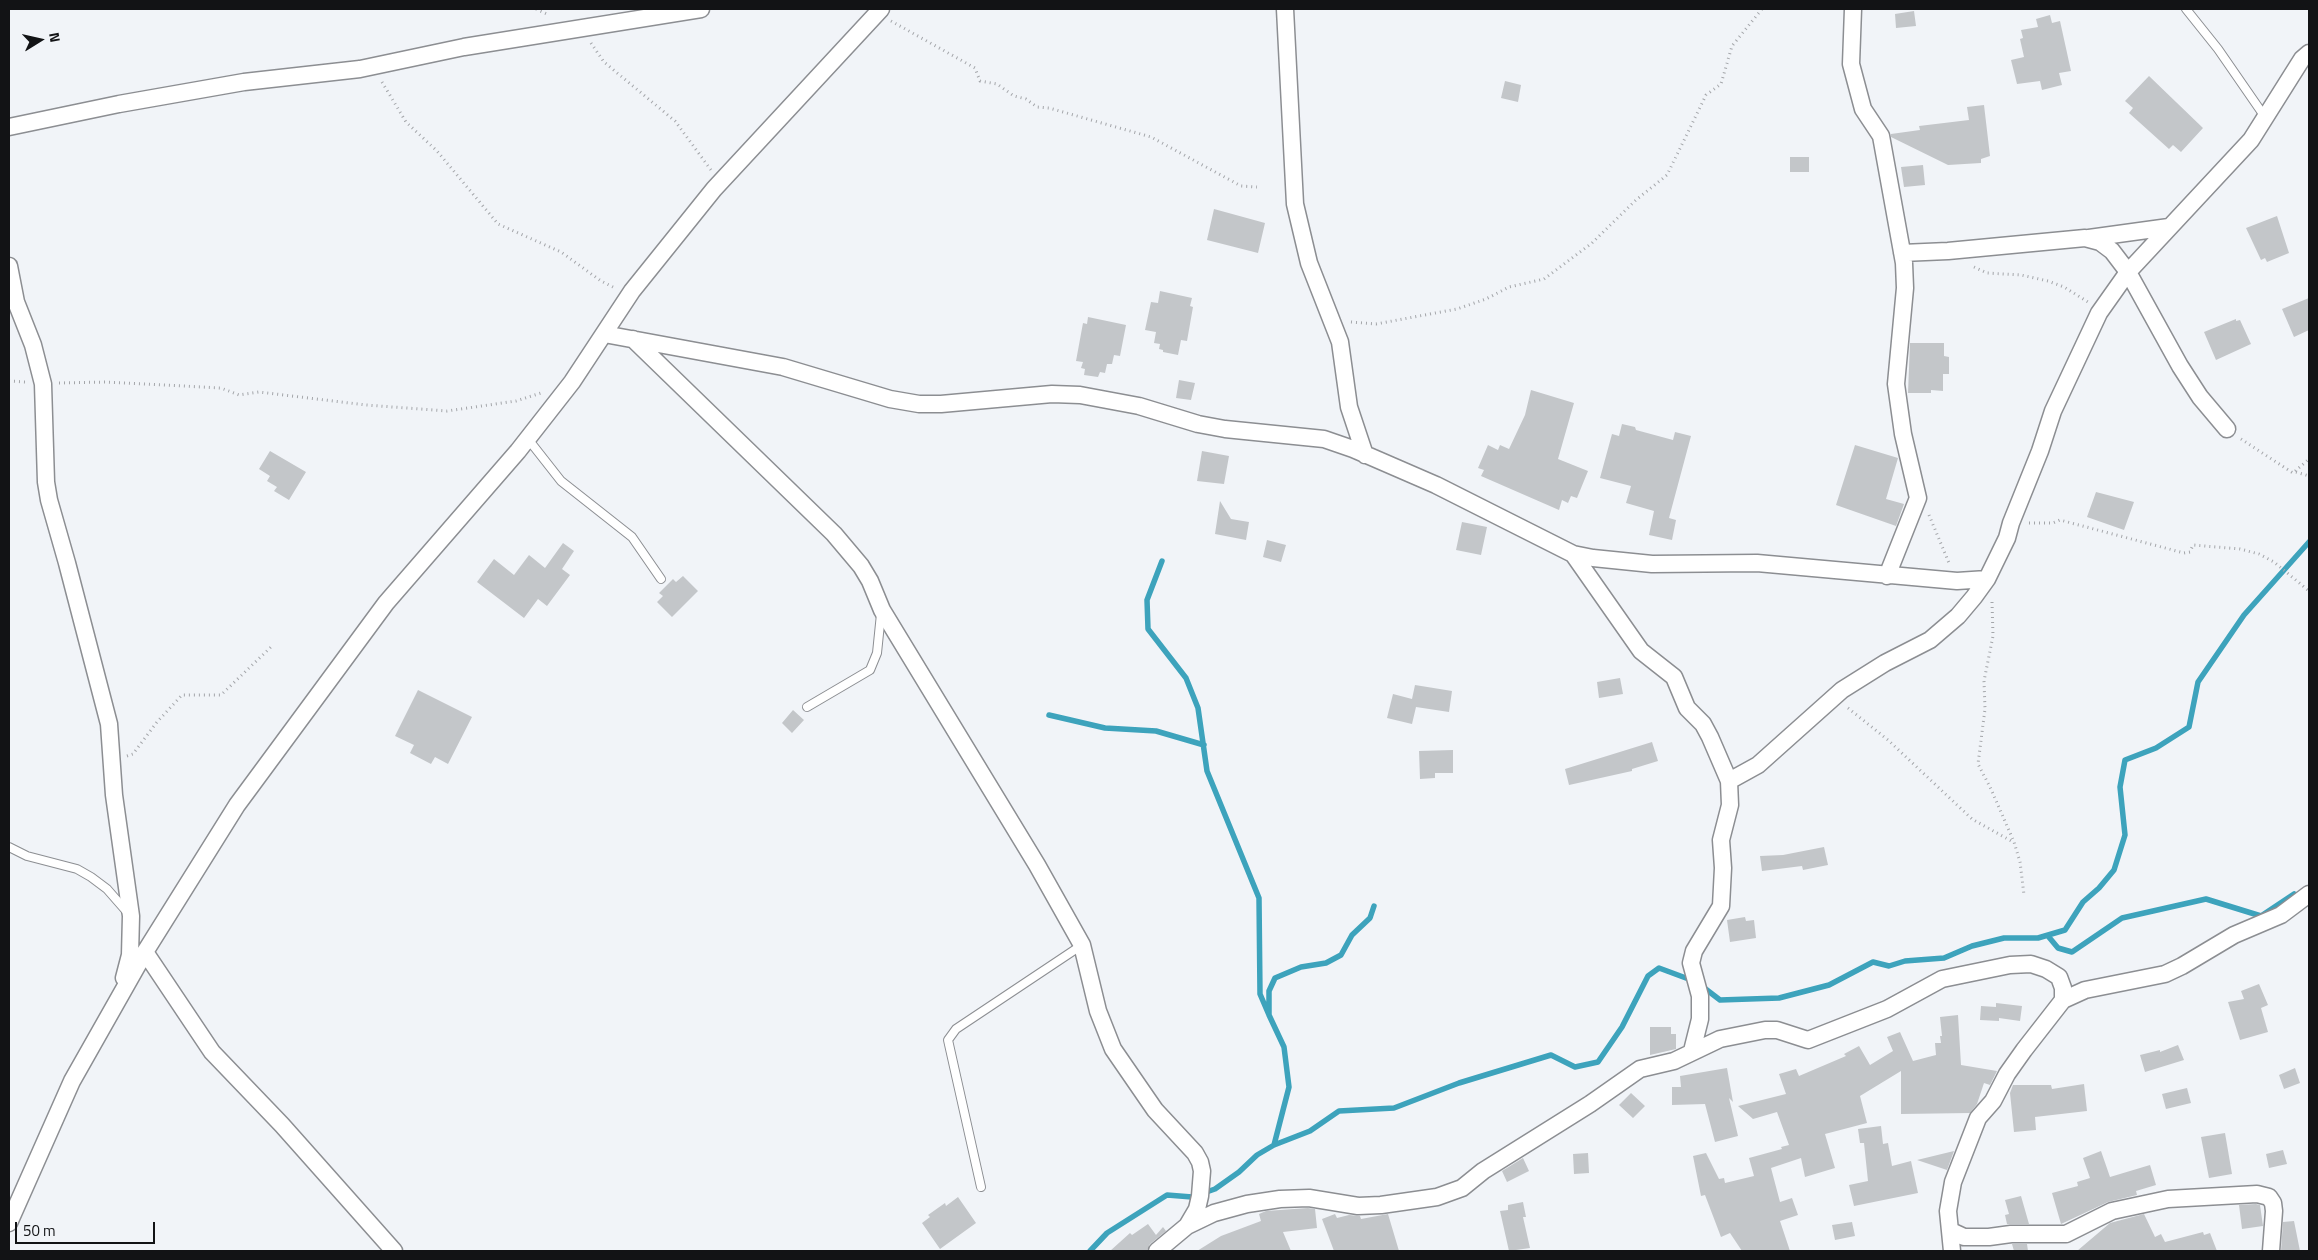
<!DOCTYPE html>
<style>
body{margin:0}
#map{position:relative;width:2318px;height:1260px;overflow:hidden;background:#f1f4f8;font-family:"Titillium Web",sans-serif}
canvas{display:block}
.frame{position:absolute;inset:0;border:10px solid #121315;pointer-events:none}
.north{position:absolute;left:15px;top:15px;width:50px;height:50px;-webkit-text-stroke:4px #f1f4f8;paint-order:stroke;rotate:80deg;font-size:14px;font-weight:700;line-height:20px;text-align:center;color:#121315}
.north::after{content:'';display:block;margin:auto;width:18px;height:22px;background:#121315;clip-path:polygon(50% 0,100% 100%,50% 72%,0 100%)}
.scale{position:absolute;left:15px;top:1222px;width:140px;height:22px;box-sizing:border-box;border:2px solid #121315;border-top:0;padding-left:6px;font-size:15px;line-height:18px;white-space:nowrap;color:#121315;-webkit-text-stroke:4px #f1f4f8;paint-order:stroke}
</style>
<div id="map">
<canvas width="2318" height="1260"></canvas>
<div class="frame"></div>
<div class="north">N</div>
<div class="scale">50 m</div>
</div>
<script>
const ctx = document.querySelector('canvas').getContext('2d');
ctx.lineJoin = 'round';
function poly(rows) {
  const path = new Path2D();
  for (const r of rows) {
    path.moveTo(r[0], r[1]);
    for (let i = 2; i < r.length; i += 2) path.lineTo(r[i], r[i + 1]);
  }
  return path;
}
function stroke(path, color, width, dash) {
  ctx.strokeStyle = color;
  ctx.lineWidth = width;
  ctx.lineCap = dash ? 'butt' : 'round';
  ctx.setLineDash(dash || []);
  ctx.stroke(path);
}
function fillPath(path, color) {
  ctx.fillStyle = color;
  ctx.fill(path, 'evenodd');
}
const stream = poly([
 [1162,561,1147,600,1148,629,1186,678,1198,708,1207,771,1259,898,1260,994,1269,1015],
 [1049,715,1105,728,1156,731,1204,745],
 [2048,936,2058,948,2072,952,2122,918,2206,899,2261,916,2294,894],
 [1703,987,1720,1000,1779,998,1829,985,1873,962,1889,966,1905,961,1944,958,1972,946,2004,938,2038,938,2065,930,2083,902,2099,888,2114,870,2125,835,2120,787,2125,760,2156,748,2189,727,2198,682,2244,615,2309,542],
 [1274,1145,1289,1087,1284,1047,1269,1015,1269,991,1275,978,1301,967,1326,963,1341,955,1352,935,1370,918,1374,906],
 [1090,1251,1107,1233,1167,1195,1192,1197,1215,1189,1239,1172,1257,1155,1274,1145,1310,1131,1339,1111,1394,1108,1459,1083,1551,1055,1575,1067,1598,1062,1622,1027,1648,976,1659,968,1694,981]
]);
const building = poly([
 [1914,11,1916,26,1896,28,1895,14],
 [2050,15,2052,23,2060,21,2071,71,2059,73,2062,85,2042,90,2040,81,2017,84,2011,60,2024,57,2020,39,2023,38,2021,30,2038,27,2036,19],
 [2149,76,2203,128,2181,152,2173,145,2169,149,2129,113,2133,108,2125,101],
 [1505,81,1521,85,1518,102,1501,98],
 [1984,105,1990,156,1981,159,1981,163,1948,165,1891,137,1891,134,1920,130,1919,126,1969,120,1967,107],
 [1790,157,1809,157,1809,172,1790,172],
 [1923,165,1925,185,1904,187,1901,167],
 [1214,209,1265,223,1258,253,1207,240],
 [2277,216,2289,253,2267,262,2265,258,2261,260,2246,228],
 [1160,291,1192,298,1190,306,1193,307,1187,341,1181,340,1178,355,1163,352,1163,350,1159,349,1160,344,1154,343,1156,332,1145,330,1151,302,1158,303],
 [2309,298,2309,330,2294,337,2282,309],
 [1088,317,1126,325,1120,356,1114,355,1112,364,1107,364,1105,373,1100,372,1098,377,1084,375,1085,369,1081,368,1083,362,1076,361,1083,323,1087,324],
 [2236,319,2236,321,2240,320,2251,344,2216,360,2204,332],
 [1910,343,1944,343,1944,356,1949,357,1949,374,1943,374,1943,391,1931,390,1931,393,1908,393],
 [1179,380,1195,383,1191,400,1176,398],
 [1531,390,1574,403,1558,459,1588,471,1577,498,1571,496,1568,503,1562,500,1559,510,1481,476,1484,470,1478,468,1488,445,1498,450,1500,445,1509,449,1525,415],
 [1622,424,1635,427,1636,430,1673,440,1675,432,1691,436,1669,518,1676,520,1672,540,1649,535,1654,511,1626,503,1631,486,1600,478,1612,434,1619,436],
 [1855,445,1898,458,1886,499,1904,504,1896,526,1836,505],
 [270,451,306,472,289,500,274,491,277,487,267,481,270,476,259,469],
 [1202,451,1229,456,1224,484,1197,481],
 [2096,492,2134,502,2124,530,2087,517],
 [1220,501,1231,519,1249,522,1246,540,1215,534],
 [1462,522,1487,527,1481,555,1456,550],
 [1267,540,1286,545,1281,562,1263,557],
 [563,543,574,551,562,569,570,575,547,606,538,599,524,618,477,582,494,559,514,575,529,555,545,568],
 [683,576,698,591,672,617,657,602,663,596,659,593,673,579,676,582],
 [1620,678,1623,694,1599,698,1597,682],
 [1415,685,1452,691,1449,712,1416,707,1412,724,1387,718,1393,694,1412,699],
 [418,690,472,717,448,764,435,757,431,764,410,753,414,745,395,736],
 [793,710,804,720,792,733,782,723],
 [1652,742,1658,761,1632,769,1632,771,1569,785,1565,769],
 [1453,750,1453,773,1435,773,1435,778,1420,779,1419,751],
 [1824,847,1828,865,1803,870,1802,866,1762,871,1760,856,1783,855],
 [1745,917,1746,921,1754,920,1756,938,1730,942,1727,920],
 [2259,984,2268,1005,2261,1008,2268,1032,2240,1040,2228,1002,2244,999,2241,991],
 [1996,1003,2022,1006,2020,1021,1999,1018,1999,1021,1980,1020,1981,1006,1996,1007],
 [1958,1015,1961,1065,1997,1071,1990,1085,1984,1083,1977,1104,1970,1113,1901,1114,1901,1071,1860,1096,1867,1123,1825,1134,1835,1168,1805,1177,1801,1158,1771,1168,1780,1202,1792,1198,1798,1215,1780,1221,1790,1251,1742,1251,1730,1233,1721,1237,1705,1195,1701,1196,1693,1156,1706,1153,1719,1179,1724,1178,1725,1183,1754,1176,1749,1158,1782,1149,1781,1147,1789,1145,1777,1112,1753,1119,1738,1106,1786,1094,1779,1074,1796,1069,1799,1076,1846,1056,1844,1054,1859,1046,1870,1065,1893,1051,1887,1037,1900,1032,1913,1061,1936,1055,1935,1043,1941,1043,1940,1036,1942,1036,1940,1017],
 [1650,1027,1671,1027,1671,1034,1676,1034,1676,1049,1650,1055],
 [2178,1045,2184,1060,2145,1072,2140,1055,2160,1050,2160,1052],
 [1727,1068,1733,1102,1729,1098,1738,1136,1715,1142,1705,1104,1672,1105,1672,1087,1681,1087,1680,1076],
 [2295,1068,2300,1083,2284,1089,2279,1075],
 [2084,1084,2087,1111,2035,1117,2036,1130,2014,1132,2010,1093,2013,1085,2051,1085,2052,1089],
 [2187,1088,2191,1103,2166,1109,2162,1094],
 [1631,1093,1645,1106,1633,1118,1619,1105],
 [1881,1126,1883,1144,1888,1143,1892,1166,1911,1161,1918,1193,1854,1206,1849,1185,1868,1181,1864,1143,1860,1143,1858,1129],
 [2225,1133,2232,1174,2209,1178,2201,1137],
 [2283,1150,2287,1164,2269,1168,2266,1154],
 [1954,1151,1947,1170,1917,1160],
 [2101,1151,2110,1177,2150,1165,2156,1185,2136,1191,2137,1195,2108,1202,2061,1224,2052,1193,2078,1186,2077,1182,2090,1178,2083,1158],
 [1588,1153,1589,1173,1574,1174,1573,1154],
 [1523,1158,1529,1171,1507,1182,1502,1171],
 [2021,1196,2029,1224,2007,1224,2005,1215,2009,1214,2005,1200],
 [958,1197,976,1223,940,1249,922,1223,930,1217,928,1215,945,1203,946,1206],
 [1523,1202,1526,1217,1523,1217,1530,1248,1509,1251,1500,1211,1508,1210,1508,1205],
 [2256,1204,2260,1205,2263,1226,2242,1229,2239,1205],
 [1308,1208,1315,1209,1317,1228,1283,1232,1291,1251,1197,1251,1221,1236,1261,1221,1259,1214,1266,1211],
 [1335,1214,1337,1218,1349,1215,1360,1216,1361,1219,1388,1214,1399,1251,1334,1251,1322,1219],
 [2144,1214,2155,1237,2161,1234,2165,1242,2203,1232,2204,1235,2210,1233,2217,1251,2077,1251,2110,1223],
 [2294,1221,2300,1251,2281,1251,2283,1222],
 [1852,1222,1855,1236,1835,1240,1832,1225],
 [1148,1224,1156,1235,1163,1227,1166,1231,1150,1244,1147,1251,1110,1251,1130,1233,1132,1235],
 [2012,1244,2027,1244,2028,1251,2014,1251]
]);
const path = poly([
 [536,9,549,15],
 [891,21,975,68,980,81,997,84,1014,96,1026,99,1037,107,1049,108,1151,137,1241,186,1257,187],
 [591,43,604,62,675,121,711,170],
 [382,82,406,122,437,151,498,224,561,252,601,281,615,288],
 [1974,267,1987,273,2021,275,2048,281,2064,287,2088,302],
 [1351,322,1376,324,1457,309,1486,299,1509,287,1544,279,1592,243,1636,200,1667,175,1706,95,1721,84,1732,46,1762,9],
 [9,381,26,382],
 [59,383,106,382,221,388,239,395,259,392,366,405,447,411,516,401,541,393],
 [2241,439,2293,473,2309,459],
 [2296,472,2309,476],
 [1929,515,1949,563],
 [2029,523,2053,523,2060,520,2184,553,2190,552,2193,545,2240,549,2259,554,2274,562,2309,591],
 [1992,602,1993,636,1984,681,1985,709,1978,764,1991,789,2014,842,2020,862,2024,895],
 [1848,708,1888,740,1972,819,2013,842],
 [127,756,133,754,157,722,182,695,221,695,272,646]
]);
const service = poly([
 [2186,9,2218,49,2265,117],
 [528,439,561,481,632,537,661,579],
 [807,707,870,670,877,653,881,614],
 [9,847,27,856,77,869,91,877,107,889,128,913],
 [981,1187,948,1040,956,1029,1082,945]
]);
const minor = poly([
 [1285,9,1295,204,1309,263,1340,342,1349,407,1365,455],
 [1853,9,1851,64,1863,109,1881,136,1904,263,1905,288,1896,384,1903,434,1918,498,1887,576],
 [9,127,119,104,244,82,360,69,464,47,701,9],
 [2089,238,2169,227],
 [1902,253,1948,251,2085,238,2100,242,2112,251,2128,272,2180,366,2200,397,2227,429],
 [9,266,16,302,33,345,43,384,46,482,49,500,67,563,109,724,114,795,131,916,130,955,124,978],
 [604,334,783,367,890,399,919,404,941,404,1052,394,1080,395,1139,406,1198,424,1225,429,1324,439,1353,449,1436,485,1573,554,1593,558,1652,564,1757,563,1957,581,1987,579],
 [633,339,834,534,861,566,870,581,882,610,1037,865,1082,945,1098,1011,1113,1049,1155,1110,1195,1153,1200,1162,1202,1171,1200,1196,1197,1209,1187,1226],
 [1573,554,1641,651,1674,677,1687,708,1703,724,1710,737,1729,781,1730,805,1721,840,1723,868,1721,906,1694,951,1691,963,1700,996,1700,1019,1692,1051],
 [1729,781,1758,765,1842,690,1885,663,1930,640,1958,616,1974,597,1987,579,2007,538,2011,523,2040,451,2053,411,2099,313,2128,272,2251,140,2302,59,2309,53],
 [145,952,212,1052,282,1125,394,1251],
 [9,1223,72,1081,145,952,237,805,386,603,518,451,572,382,632,291,714,189,881,9],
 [1951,1231,1964,1237,1989,1237,2011,1234,2066,1234,2112,1211,2168,1199,2257,1194,2269,1197,2273,1203,2274,1211,2271,1251],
 [1157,1251,1187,1226,1214,1213,1247,1204,1280,1199,1309,1198,1358,1206,1381,1205,1437,1197,1462,1188,1483,1171,1590,1104,1640,1069,1674,1061,1720,1039,1765,1030,1777,1030,1808,1040,1887,1009,1942,979,2010,965,2031,964,2046,969,2059,977,2063,988,2063,1000],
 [1952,1251,1948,1211,1953,1182,1978,1118,1993,1101,2007,1074,2024,1050,2063,1000,2085,990,2165,974,2182,966,2234,935,2281,915,2309,894]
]);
stroke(stream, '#3da3bc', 5.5);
fillPath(building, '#c3c6c9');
stroke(service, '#8c8e92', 10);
stroke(minor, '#8c8e92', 19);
stroke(path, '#a4a6aa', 3, [1, 4]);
stroke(service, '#fff', 8);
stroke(minor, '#fff', 16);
</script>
